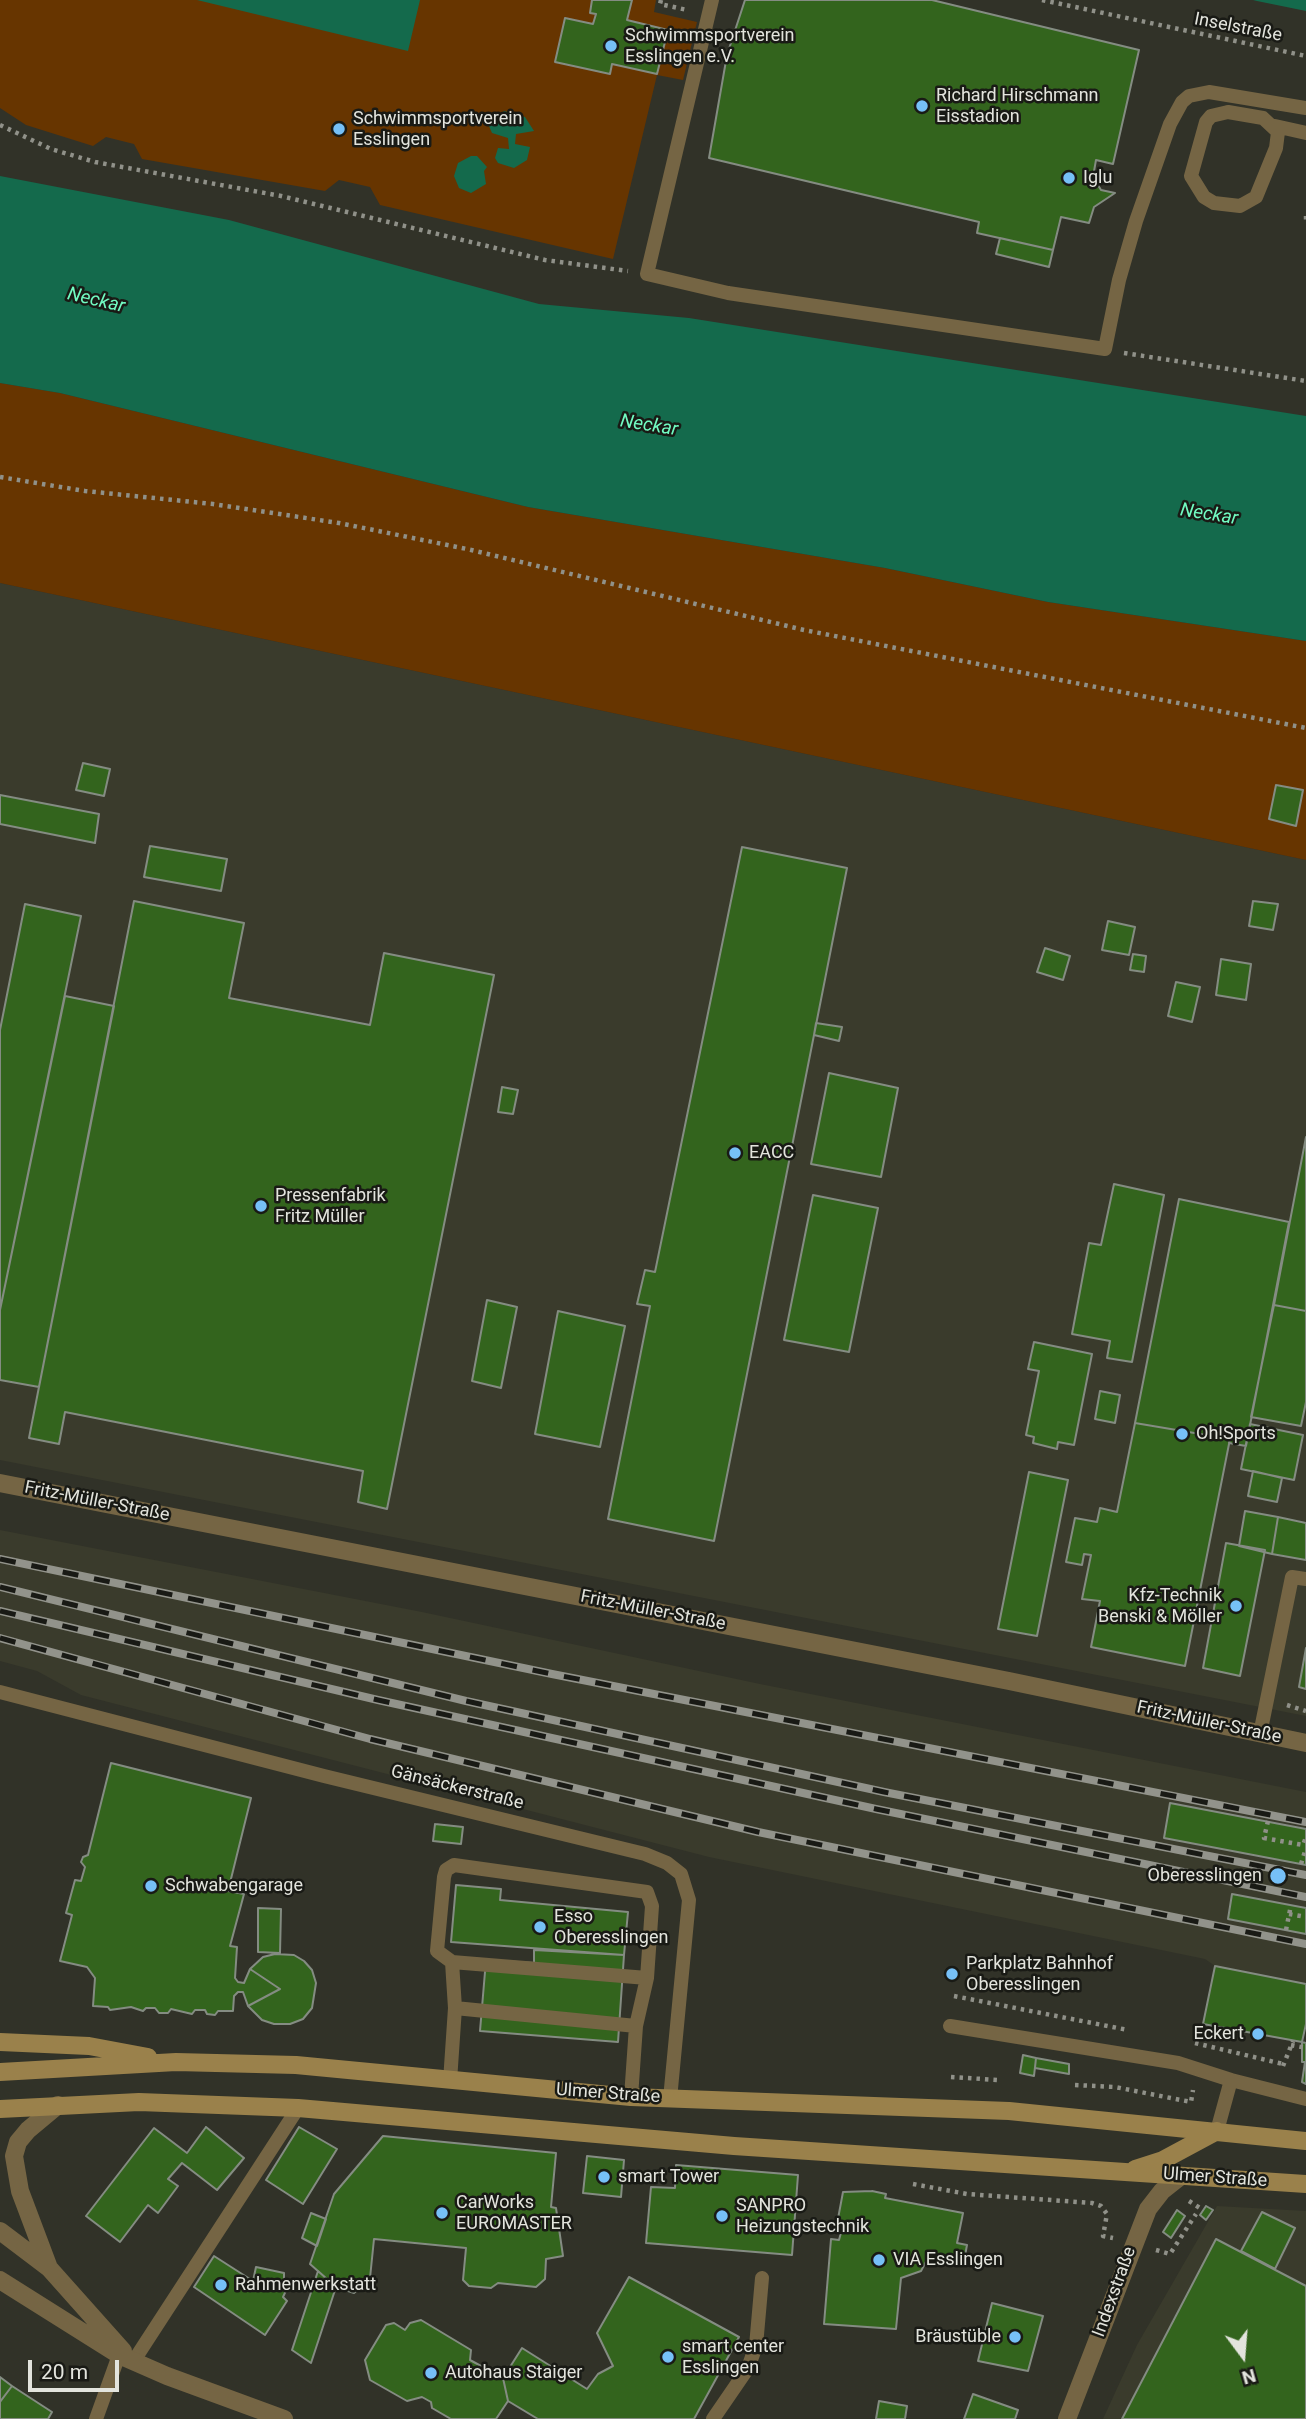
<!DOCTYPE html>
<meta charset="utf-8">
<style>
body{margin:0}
#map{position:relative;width:1306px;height:2419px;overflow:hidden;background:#313228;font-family:Roboto,sans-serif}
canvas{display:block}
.north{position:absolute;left:1208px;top:2321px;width:70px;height:70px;-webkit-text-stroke:5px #191a15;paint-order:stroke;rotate:164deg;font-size:19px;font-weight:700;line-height:28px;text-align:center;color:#e3e4dd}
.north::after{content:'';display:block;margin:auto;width:24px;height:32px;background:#e3e4dd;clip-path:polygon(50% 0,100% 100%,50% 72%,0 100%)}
.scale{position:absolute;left:28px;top:2360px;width:91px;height:32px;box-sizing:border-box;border:4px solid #e3e4dd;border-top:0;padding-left:9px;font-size:21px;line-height:24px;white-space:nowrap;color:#e3e4dd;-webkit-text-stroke:5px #191a15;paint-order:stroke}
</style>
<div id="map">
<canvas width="1306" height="2419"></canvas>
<div class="north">N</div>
<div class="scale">20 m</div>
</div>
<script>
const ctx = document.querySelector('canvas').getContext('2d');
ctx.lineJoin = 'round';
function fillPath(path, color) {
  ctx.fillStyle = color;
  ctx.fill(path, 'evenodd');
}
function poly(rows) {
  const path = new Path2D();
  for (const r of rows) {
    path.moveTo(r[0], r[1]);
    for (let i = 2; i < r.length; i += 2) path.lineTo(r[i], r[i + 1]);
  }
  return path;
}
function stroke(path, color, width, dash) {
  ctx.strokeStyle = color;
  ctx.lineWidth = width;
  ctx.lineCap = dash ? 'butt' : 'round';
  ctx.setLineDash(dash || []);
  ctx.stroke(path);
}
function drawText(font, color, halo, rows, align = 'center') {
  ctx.font = font + ' Roboto,sans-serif';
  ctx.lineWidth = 5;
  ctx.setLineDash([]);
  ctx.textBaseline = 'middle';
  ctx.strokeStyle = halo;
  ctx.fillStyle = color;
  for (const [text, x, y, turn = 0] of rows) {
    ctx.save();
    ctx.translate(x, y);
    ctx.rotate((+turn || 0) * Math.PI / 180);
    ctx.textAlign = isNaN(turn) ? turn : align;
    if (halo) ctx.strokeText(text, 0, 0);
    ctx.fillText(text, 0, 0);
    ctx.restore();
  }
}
const built = poly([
 [0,583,1306,860,1306,1716,0,1460],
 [0,1530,422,1612,760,1684,1306,1792,1306,1984,1215,1966,1205,1959,709,1857,81,1695,37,1671,0,1661],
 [1217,2206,1306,2211,1306,2419,1103,2419,1137,2345]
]);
const green = poly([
 [0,0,656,0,654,12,697,22,683,80,657,75,613,259,380,205,370,187,339,180,325,191,142,159,134,144,106,137,93,146,26,125,0,108],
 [0,383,60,393,528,507,885,568,1048,602,1306,641,1306,860,0,583]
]);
const water = poly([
 [197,0,420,0,408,51],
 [1253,0,1306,0,1306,11,1257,1],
 [504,111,525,117,534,131,516,134,515,144,530,147,527,160,514,168,498,163,495,158,498,148,509,149,508,138,492,133,489,126],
 [471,156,477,156,487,167,484,171,486,184,471,193,459,188,454,176,458,163],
 [0,176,229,220,539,304,689,318,1306,416,1306,641,1048,602,885,568,528,507,60,393,0,383]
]);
const building = poly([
 [592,0,632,0,627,20,668,30,657,74,612,64,610,74,555,62,565,18,593,24,596,14,590,13,592,0],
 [745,0,932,0,1139,50,1113,164,1096,160,1093,177,1101,190,1115,193,1094,207,1089,223,1061,217,1053,250,977,233,979,222,709,158,727,55,745,0],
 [1000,238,1053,250,1049,267,996,254,1000,238],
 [83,763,110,769,104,796,76,790,83,763],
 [1276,785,1303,790,1296,826,1269,819,1276,785],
 [0,795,99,814,95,843,0,824,0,795],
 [150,846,227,859,221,891,144,877,150,846],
 [742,847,847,868,714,1541,608,1519,650,1306,637,1304,645,1270,655,1272,742,847],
 [134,901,244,923,229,998,370,1025,384,953,494,975,387,1509,358,1502,363,1471,65,1412,59,1444,29,1438,134,901],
 [1253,901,1278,904,1273,930,1249,926,1253,901],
 [25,904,81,916,0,1310,0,1030,25,904],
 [1108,921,1135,927,1129,955,1102,950,1108,921],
 [1045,948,1070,956,1063,980,1037,972,1045,948],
 [1133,954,1146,956,1144,972,1130,970,1133,954],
 [1221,959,1251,964,1246,1000,1216,995,1221,959],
 [1176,982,1200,987,1192,1022,1168,1016,1176,982],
 [65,996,114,1006,39,1387,0,1380,0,1310,65,996],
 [816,1023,842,1027,839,1041,814,1035,816,1023],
 [829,1073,898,1088,881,1177,811,1164,829,1073],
 [502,1087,518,1090,513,1114,498,1112,502,1087],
 [1306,1137,1306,1311,1274,1305,1306,1137],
 [1114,1184,1164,1195,1132,1362,1107,1358,1110,1341,1072,1334,1089,1243,1101,1245,1114,1184],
 [813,1195,878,1208,849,1352,784,1340,813,1195],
 [1179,1199,1289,1222,1246,1446,1229,1443,1230,1439,1135,1423,1179,1199],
 [487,1300,517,1307,501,1388,472,1381,487,1300],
 [1274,1305,1306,1311,1306,1402,1301,1426,1251,1417,1274,1305],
 [558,1311,625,1326,600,1447,535,1434,558,1311],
 [1034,1342,1092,1354,1074,1445,1058,1442,1057,1449,1033,1443,1034,1437,1026,1435,1039,1371,1028,1369,1034,1342],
 [1100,1391,1120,1395,1115,1423,1095,1419,1100,1391],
 [1135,1423,1230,1439,1185,1666,1091,1647,1100,1601,1082,1599,1091,1555,1084,1554,1082,1565,1066,1562,1075,1518,1097,1522,1100,1508,1117,1512,1135,1423],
 [1250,1424,1303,1435,1294,1480,1241,1469,1250,1424],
 [1253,1471,1282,1478,1277,1502,1248,1496,1253,1471],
 [1029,1472,1068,1480,1037,1636,998,1629,1029,1472],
 [1245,1511,1278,1517,1272,1554,1239,1546,1245,1511],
 [1278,1517,1306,1523,1306,1560,1272,1554,1278,1517],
 [1226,1543,1265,1550,1240,1676,1203,1668,1226,1543],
 [1306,1648,1306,1689,1299,1687,1306,1648],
 [111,1763,251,1798,228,1891,244,1894,230,1946,237,1947,235,1978,238,1982,244,1983,250,1969,280,1989,248,2006,243,1992,238,1992,234,1996,233,2011,218,2011,215,2015,207,2014,205,2010,195,2010,192,2014,171,2009,168,2013,159,2013,155,2008,146,2008,143,2011,131,2007,110,2010,108,2007,93,2006,95,1978,87,1967,60,1961,72,1915,66,1913,75,1880,81,1881,85,1867,81,1862,83,1857,88,1855,111,1763],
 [1170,1803,1306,1829,1306,1865,1164,1838,1170,1803],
 [435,1824,463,1827,461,1844,433,1841,435,1824],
 [456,1885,501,1889,500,1900,628,1912,624,1955,451,1942,456,1885],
 [1232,1894,1306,1908,1306,1934,1228,1919,1232,1894],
 [258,1908,281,1909,280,1953,258,1952,258,1908],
 [534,1950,624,1955,618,2042,480,2031,486,1960,534,1963,534,1950],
 [275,1954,294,1955,304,1961,312,1970,316,1983,312,2008,303,2019,290,2024,274,2024,262,2020,248,2006,280,1989,250,1969,263,1957,275,1954],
 [1215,1966,1306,1984,1306,2024,1302,2042,1203,2024,1215,1966],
 [1302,2042,1306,2043,1306,2084,1302,2082,1305,2062,1302,2062,1302,2042],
 [1023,2055,1036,2058,1034,2076,1020,2073,1023,2055],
 [1036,2058,1069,2064,1069,2074,1035,2068,1036,2058],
 [206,2127,244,2158,217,2190,182,2163,168,2179,178,2186,158,2213,148,2205,120,2242,86,2216,154,2128,187,2153,206,2127],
 [299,2127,337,2149,303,2204,266,2180,299,2127],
 [383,2136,556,2153,551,2207,556,2208,563,2256,546,2259,545,2279,536,2287,498,2283,491,2288,469,2286,463,2280,466,2248,374,2239,370,2278,354,2293,336,2287,310,2264,334,2194,383,2136],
 [587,2156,624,2160,621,2197,583,2193,587,2156],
 [676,2165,798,2175,792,2255,646,2243,651,2187,675,2188,676,2165],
 [872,2191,886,2194,885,2198,963,2213,957,2243,967,2245,964,2261,930,2254,921,2271,901,2278,896,2329,824,2324,831,2239,839,2240,843,2225,837,2224,843,2192,872,2191],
 [1206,2206,1213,2210,1206,2220,1200,2215,1206,2206],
 [1177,2210,1185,2216,1171,2238,1163,2232,1177,2210],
 [1262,2212,1295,2228,1275,2269,1241,2251,1262,2212],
 [311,2213,326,2219,317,2246,302,2238,311,2213],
 [1216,2239,1306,2286,1306,2419,1122,2419,1216,2239],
 [214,2256,253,2281,256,2267,284,2273,284,2280,290,2282,283,2297,287,2301,265,2335,194,2287,214,2256],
 [318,2271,336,2287,311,2363,292,2350,318,2271],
 [629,2277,739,2337,694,2419,538,2419,508,2401,503,2378,522,2348,587,2389,598,2374,613,2366,597,2333,629,2277],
 [992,2303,1043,2316,1028,2371,978,2361,992,2303],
 [421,2320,471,2350,470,2360,503,2378,508,2401,496,2419,451,2419,432,2408,431,2402,422,2397,407,2401,370,2380,365,2360,386,2325,394,2323,405,2330,410,2323,421,2320],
 [0,2377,12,2386,0,2402,0,2377],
 [12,2386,52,2412,48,2419,0,2419,0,2402,12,2386],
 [973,2394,1018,2410,1015,2419,964,2419,973,2394],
 [879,2401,907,2406,905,2419,876,2419,879,2401]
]);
const path = poly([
 [661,0,660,4,687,10],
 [1042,0,1306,56],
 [0,125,51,149,95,162,281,196,545,260,628,271],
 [1306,216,1306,224],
 [1124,353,1306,381],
 [0,477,85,491,213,504,339,523,467,549,804,630,1306,728],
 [1287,1705,1306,1711],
 [1268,1821,1264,1838,1303,1845,1306,1837],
 [1301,1864,1306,1848],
 [1289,1914,1306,1917],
 [1286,1930,1291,1905],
 [954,1996,1128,2030],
 [1195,2043,1283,2064],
 [1291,2045,1306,2048],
 [1283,2066,1293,2041],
 [951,2077,998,2080],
 [1075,2085,1115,2087,1191,2102,1193,2090],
 [913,2184,967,2194,1092,2203,1101,2206,1107,2214,1103,2236,1113,2238],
 [1189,2201,1203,2210],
 [1156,2250,1170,2254,1196,2214]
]);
const service = poly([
 [712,0,647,274,728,293,1105,349,1119,280,1136,221,1170,124,1182,102,1189,96,1209,92,1306,108],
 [1228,112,1263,118,1278,132,1276,148,1256,197,1240,206,1214,203,1204,197,1191,176,1206,122,1211,116,1228,112],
 [1275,126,1306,133],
 [0,1692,324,1776,645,1854,667,1863,681,1874,689,1900,670,2099],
 [1260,1734,1292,1577,1306,1579],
 [452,1962,437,1951,444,1877,446,1870,454,1865,647,1892,652,1906,647,1978,636,2026,631,2097],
 [455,2008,636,2026],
 [950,2026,1178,2063,1231,2080,1217,2131],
 [1231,2080,1306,2099],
 [450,2081,455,2008,452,1962,647,1978],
 [133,2362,298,2108],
 [96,2419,119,2355],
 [713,2419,748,2368,756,2346,762,2278]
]);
const minor = poly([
 [1067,2419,1148,2209,1162,2191,1181,2176]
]);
const tertiary = poly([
 [0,1483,1009,1681,1306,1743],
 [0,2231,49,2268,123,2351],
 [49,2268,20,2191,14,2156,18,2142,28,2130,58,2105],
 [0,2280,119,2355,167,2376,284,2419]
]);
const secondary = poly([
 [0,2042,89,2046,148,2057],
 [0,2072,176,2062,296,2065,631,2097,1009,2111,1306,2141],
 [0,2109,139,2102,298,2108,734,2146,1306,2184],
 [1135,2169,1163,2160,1217,2131]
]);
const rail = poly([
 [0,1559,552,1674,1306,1822],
 [0,1587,466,1701,884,1792,1306,1875],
 [0,1611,378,1700,876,1809,1306,1897],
 [0,1638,370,1739,758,1832,1306,1944]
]);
const markers = [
 [611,46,7,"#76c0f7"],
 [922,106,7,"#76c0f7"],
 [339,129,7,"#76c0f7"],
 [1069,178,7,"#76c0f7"],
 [735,1153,7,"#76c0f7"],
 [261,1206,7,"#76c0f7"],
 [1182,1434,7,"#76c0f7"],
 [1236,1606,7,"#76c0f7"],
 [1278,1876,9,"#76c0f7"],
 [151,1886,7,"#76c0f7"],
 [540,1927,7,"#76c0f7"],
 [952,1974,7,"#76c0f7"],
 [1258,2034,7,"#76c0f7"],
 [604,2177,7,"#76c0f7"],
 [442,2213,7,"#76c0f7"],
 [722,2216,7,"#76c0f7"],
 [879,2260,7,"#76c0f7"],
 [221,2285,7,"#76c0f7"],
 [1015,2337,7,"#76c0f7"],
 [668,2357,7,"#76c0f7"],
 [431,2373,7,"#76c0f7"]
];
const streetNames = [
 ["Inselstraße",1238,28,11],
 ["Fritz-Müller-Straße",97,1502,11],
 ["Fritz-Müller-Straße",653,1611,11],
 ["Fritz-Müller-Straße",1209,1723,12],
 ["Gänsäckerstraße",457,1788,14],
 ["Ulmer Straße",608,2094,4],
 ["Ulmer Straße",1215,2178,4],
 ["Indexstraße",1115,2292,-70]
];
const poiNames = [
 ["Schwimmsportverein",625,36],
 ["Esslingen e.V.",625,57],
 ["Richard Hirschmann",936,96],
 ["Eisstadion",936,117],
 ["Schwimmsportverein",353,119],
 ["Esslingen",353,140],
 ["Iglu",1083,178],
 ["EACC",749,1153],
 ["Pressenfabrik",275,1196],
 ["Fritz Müller",275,1217],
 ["Oh!Sports",1196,1434],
 ["Kfz-Technik",1222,1596,"right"],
 ["Benski & Möller",1222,1617,"right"],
 ["Oberesslingen",1262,1876,"right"],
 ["Schwabengarage",165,1886],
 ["Esso",554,1917],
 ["Oberesslingen",554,1938],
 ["Parkplatz Bahnhof",966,1964],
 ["Oberesslingen",966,1985],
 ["Eckert",1244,2034,"right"],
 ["smart Tower",618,2177],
 ["CarWorks",456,2203],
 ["EUROMASTER",456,2224],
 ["SANPRO",736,2206],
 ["Heizungstechnik",736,2227],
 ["VIA Esslingen",893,2260],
 ["Rahmenwerkstatt",235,2285],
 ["Bräustüble",1001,2337,"right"],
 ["smart center",682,2347],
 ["Esslingen",682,2368],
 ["Autohaus Staiger",445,2373]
];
const waterNames = [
 ["Neckar",96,301,13],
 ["Neckar",649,426,9],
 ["Neckar",1209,515,9]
];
fillPath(built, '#3a3b2c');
fillPath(green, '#673500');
fillPath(water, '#146a4c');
fillPath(building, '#33641d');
stroke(building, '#848c82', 2);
stroke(path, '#909189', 4.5, [3.5, 5]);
stroke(service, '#756544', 14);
stroke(minor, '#756544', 18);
stroke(tertiary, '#756544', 18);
stroke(secondary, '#9a814b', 18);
stroke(rail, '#92938b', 8);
stroke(rail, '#191a15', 5, [16]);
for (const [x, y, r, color] of markers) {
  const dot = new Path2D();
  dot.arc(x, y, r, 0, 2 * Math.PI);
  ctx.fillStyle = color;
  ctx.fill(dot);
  stroke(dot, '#191a15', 2.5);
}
drawText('18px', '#e3e4dd', '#191a15', streetNames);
drawText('18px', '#e3e4dd', '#191a15', poiNames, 'left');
drawText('italic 19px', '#71fbc2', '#191a15', waterNames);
</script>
